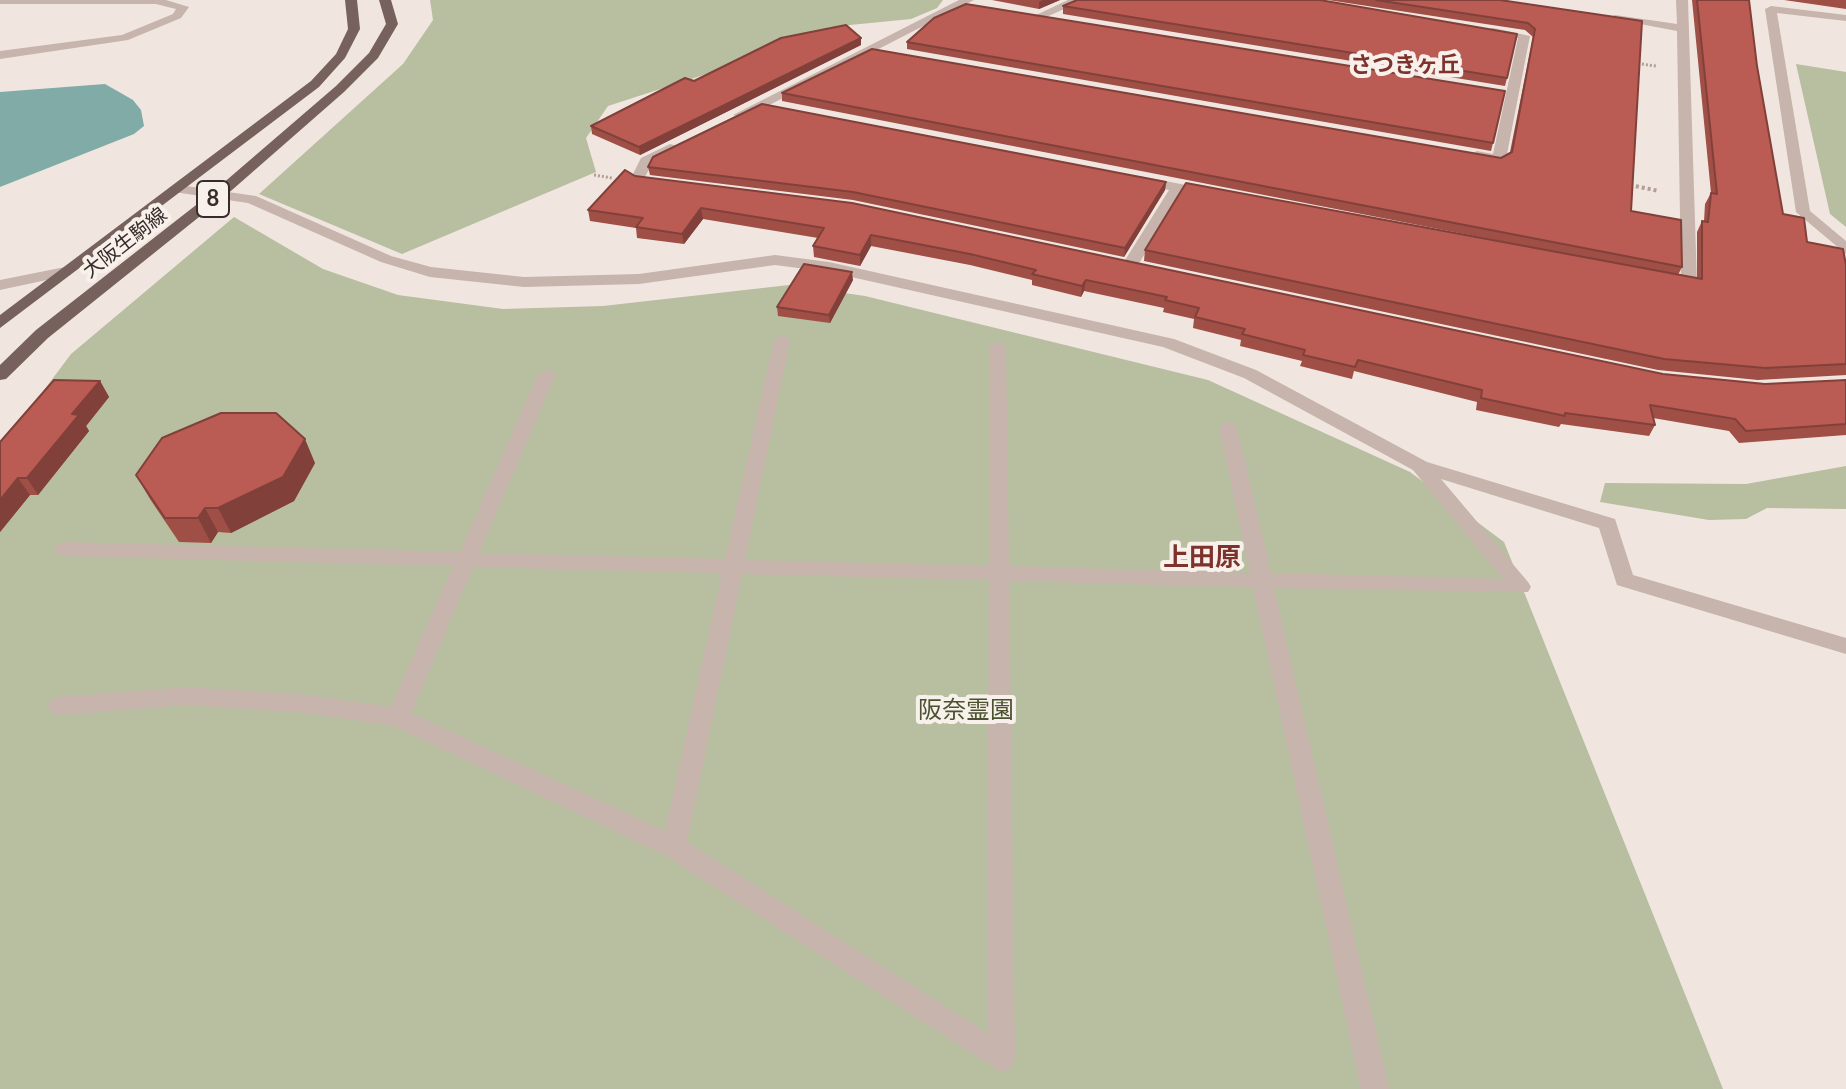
<!DOCTYPE html>
<meta charset="utf-8">
<style>
body{margin:0}
canvas{display:block;background:#f0e5df}
</style>
<canvas width="1846" height="1089"></canvas>
<script>
const ctx = document.querySelector('canvas').getContext('2d');
ctx.lineJoin = 'round';
function fillPath(path, color) {
  ctx.fillStyle = color;
  ctx.fill(path, 'evenodd');
}
function poly(rows) {
  const path = new Path2D();
  for (const r of rows) {
    path.moveTo(r[0], r[1]);
    for (let i = 2; i < r.length; i += 2) path.lineTo(r[i], r[i + 1]);
  }
  return path;
}
function stroke(path, color, width, dash) {
  ctx.strokeStyle = color;
  ctx.lineWidth = width;
  ctx.lineCap = dash ? 'butt' : 'round';
  ctx.setLineDash(dash || []);
  ctx.stroke(path);
}
function drawText(font, color, halo, rows, align = 'center') {
  ctx.font = font + ' Lato,"Noto Sans JP",sans-serif';
  ctx.lineWidth = 8;
  ctx.setLineDash([]);
  ctx.textBaseline = 'middle';
  ctx.strokeStyle = halo;
  ctx.fillStyle = color;
  for (const [text, x, y, turn = 0] of rows) {
    ctx.save();
    ctx.translate(x, y);
    ctx.rotate((+turn || 0) * Math.PI / 180);
    ctx.textAlign = isNaN(turn) ? turn : align;
    if (halo) ctx.strokeText(text, 0, 0);
    ctx.fillText(text, 0, 0);
    ctx.restore();
  }
}
const green = poly([
 [430,0,943,0,937,8,911,19,850,25,782,41,725,68,608,106,586,138,596,172,402,254,259,194,403,64,433,20],
 [1796,64,1846,72,1846,227,1830,214],
 [234,217,323,269,398,295,503,309,603,306,789,285,865,296,1208,380,1410,472,1504,542,1723,1089,0,1089,0,449,71,354],
 [1846,466,1846,509,1767,508,1746,519,1709,520,1600,502,1605,483,1746,484]
]);
const water = poly([
 [105,84,133,100,141,110,144,126,134,134,0,187,0,92]
]);
const pathFar1 = poly([
 [1634,63,1656,66],
 [594,175,612,178]
]);
const path = poly([
 [1630,185,1659,191]
]);
const minor = poly([
 [0,0,166,0,189,7,181,18,128,40,0,59,0,51,122,35,173,14,176,9,156,4,0,4,0,0],
 [959,0,974,0,744,118,733,115,959,0],
 [1068,0,1084,0,1044,18,1034,16,1068,0],
 [1676,0,1688,0,1697,285,1689,290,1662,281,1670,276,1681,279,1677,31,1609,18,1615,15,1677,24,1676,0],
 [1771,6,1846,15,1846,21,1777,13,1810,211,1846,241,1846,254,1796,212,1765,9,1771,6],
 [1493,28,1530,36,1506,159,1499,163,1470,155,1477,151,1493,154,1518,38,1489,33,1489,29,1493,28],
 [670,144,682,147,652,163,645,177,664,180,664,186,632,183,630,180,641,158,670,144],
 [1140,176,1206,189,1213,193,1206,197,1182,192,1138,265,1130,270,1122,265,1169,190,1135,183,1133,180,1140,176],
 [179,185,256,196,391,256,431,267,524,277,639,274,775,255,829,262,1174,339,1256,370,1427,462,1615,519,1633,575,1846,638,1846,654,1617,585,1599,528,1441,479,1528,582,1531,587,1528,592,1274,588,1389,1089,1361,1089,1253,587,1009,581,1015,1058,1011,1068,1001,1072,665,855,394,726,307,713,187,705,59,715,51,712,48,706,51,700,59,697,187,687,307,695,391,707,453,566,62,556,52,549,62,542,460,552,538,374,547,369,556,374,479,553,725,559,774,340,782,335,790,340,745,560,989,566,990,346,998,341,1006,346,1009,566,1250,573,1219,427,1228,421,1237,427,1271,573,1503,579,1413,470,1244,378,1163,347,829,272,775,265,639,284,524,287,430,277,381,262,248,203,174,192,172,189,179,185],
 [473,567,722,573,665,831,411,713,473,567],
 [742,574,989,580,987,1033,687,842,742,574],
 [65,267,73,272,70,275,0,290,0,280,65,267]
]);
const major = poly([
 [345,0,357,0,360,29,345,58,319,87,0,328,0,315,311,81,336,54,348,29,345,0],
 [379,0,391,0,398,24,378,58,344,92,224,197,48,338,6,379,0,380,0,365,36,330,214,191,336,86,369,53,386,24,379,0]
]);
const wall = poly([
 [992,0,1060,0,1039,9],
 [1328,0,1500,0,1642,21,1631,211,1682,267,1678,275,1697,278,1697,232,1702,221,1704,221,1705,204,1711,193,1692,0,1749,0,1757,66,1783,214,1807,242,1846,265,1846,375,1758,380,1658,370,1144,261,1145,250,1577,256,782,101,782,93,1501,158,1510,152,1533,37,1525,30],
 [1784,0,1846,0,1846,9],
 [1063,6,1507,78,1505,86,1063,14],
 [907,42,1493,143,1491,151,907,49],
 [861,45,640,155,592,134,591,126,694,81],
 [648,167,1166,182,1165,190,1124,257,853,200,650,175],
 [635,176,1663,374,1765,384,1846,380,1846,435,1739,443,1729,431,1653,418,1655,425,1649,436,1561,424,1559,427,1476,410,1477,402,1354,371,1352,379,1300,366,1302,361,1240,346,1241,340,1193,328,1194,319,1163,312,1164,308,1084,291,1081,297,1032,285,1032,280,970,265,871,246,860,266,814,257,813,246,818,238,703,219,684,244,637,238,636,228,590,221,588,210],
 [853,280,830,323,778,316,777,307],
 [100,381,109,397,86,426,89,431,38,495,30,495,0,532,0,442],
 [315,463,294,501,231,533,218,532,211,543,179,542,150,499,136,475]
]);
const shadedWall = poly([
 [1043,0,1060,0,1039,9,1039,2],
 [861,38,861,45,640,155,639,147],
 [1166,182,1165,190,1124,257,1125,248],
 [701,208,703,219,684,244,682,234],
 [871,235,871,246,860,266,860,255],
 [852,272,853,280,830,323,829,315],
 [1086,280,1084,291,1081,297,1082,286],
 [100,381,109,397,86,426,89,431,38,495,27,478,72,414],
 [305,439,315,463,294,501,231,533,218,508],
 [18,478,30,495,0,532,0,500],
 [205,508,218,532,211,543,198,518]
]);
const building = poly([
 [1077,0,1320,0,1517,34,1507,78,1063,6,1077,0],
 [1376,0,1500,0,1642,21,1631,211,1681,220,1682,267,782,93,872,49,1501,158,1512,152,1535,29,1528,23,1376,0],
 [1697,0,1749,0,1757,66,1783,214,1804,218,1807,242,1843,249,1846,265,1846,364,1765,368,1664,359,1145,250,1186,183,1702,279,1702,221,1708,222,1711,193,1717,194,1697,0],
 [966,4,1505,91,1493,143,907,42,934,18,966,4],
 [846,25,861,38,639,147,591,126,685,78,694,81,781,38,846,25],
 [762,104,1166,182,1125,248,853,192,648,167,653,157,762,104],
 [625,170,635,176,852,203,1663,374,1765,384,1846,380,1846,424,1746,431,1735,419,1650,405,1655,425,1565,413,1565,416,1481,398,1482,390,1358,360,1355,367,1303,355,1305,350,1242,334,1245,329,1195,317,1199,308,1165,300,1167,297,1086,280,1082,286,1032,274,1036,270,970,254,871,235,860,255,813,246,824,228,701,208,682,234,636,227,643,218,588,210,625,170],
 [804,264,852,272,829,315,777,307,804,264],
 [54,380,100,381,72,414,79,415,27,478,18,478,0,500,0,442,54,380],
 [221,413,276,413,305,439,283,477,218,508,205,508,198,518,165,518,136,475,162,438,221,413]
]);
const farStreetnames = [
 ["大阪生駒線",125,243,-38]
];
const farNeighbourhoodnames = [
 ["さつきヶ丘",1405,65]
];
const shields = [
 [213,199,32]
];
const shieldNames = [
 ["8",213,199]
];
const parkNames = [
 ["阪奈霊園",966,710]
];
const neighbourhoodNames = [
 ["上田原",1202,558]
];
fillPath(green, '#b8bea0');
fillPath(water, '#80aba6');
stroke(pathFar1, '#b39e96', 3, [2, 2]);
stroke(path, '#b39e96', 4, [3, 3]);
fillPath(minor, '#c7b4ac');
fillPath(major, '#76615d');
fillPath(wall, '#a04f47');
fillPath(shadedWall, '#82403a');
fillPath(building, '#ba5c53');
stroke(building, '#82403a', 2);
drawText('20px', '#362c2a', '#f8f0eb', farStreetnames);
drawText('bold 22px', '#7d322b', '#f8f0eb', farNeighbourhoodnames);
for (const [x, y, w] of shields) {
  const box = new Path2D();
  box.roundRect(x - w / 2, y - 18, w, 36, 6);
  ctx.fillStyle = '#f8f0eb';
  ctx.fill(box);
  stroke(box, '#362c2a', 2);
}
drawText('bold 22px', '#362c2a', null, shieldNames);
drawText('24px', '#4b5230', '#f8f0eb', parkNames);
drawText('bold 26px', '#7d322b', '#f8f0eb', neighbourhoodNames);
</script>
